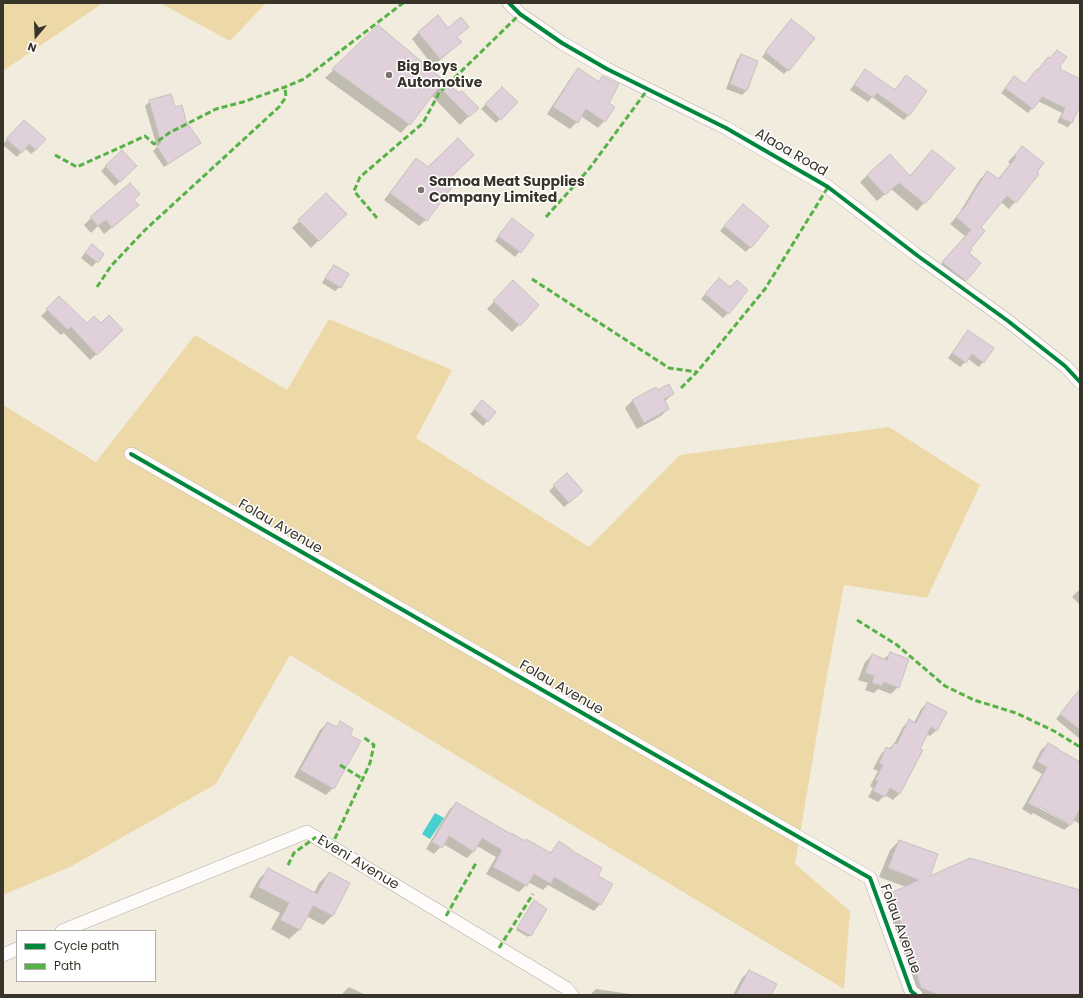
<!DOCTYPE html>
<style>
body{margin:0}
#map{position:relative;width:1083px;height:998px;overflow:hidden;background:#f1ecde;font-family:Poppins,sans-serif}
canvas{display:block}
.frame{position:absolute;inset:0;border:4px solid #38342a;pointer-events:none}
.legend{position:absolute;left:16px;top:930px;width:140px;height:52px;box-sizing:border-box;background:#fff;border:1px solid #afaeaa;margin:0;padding:5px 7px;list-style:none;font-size:12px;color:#38342a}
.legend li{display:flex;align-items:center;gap:8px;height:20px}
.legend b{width:20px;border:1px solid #afaeaa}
.north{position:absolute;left:16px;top:16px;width:40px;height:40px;-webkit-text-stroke:3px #fff;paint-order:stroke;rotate:199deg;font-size:11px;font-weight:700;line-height:16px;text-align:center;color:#38342a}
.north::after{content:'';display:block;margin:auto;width:14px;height:18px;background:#38342a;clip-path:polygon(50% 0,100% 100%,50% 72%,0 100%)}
</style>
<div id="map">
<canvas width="1083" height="998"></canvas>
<div class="frame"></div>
<ul class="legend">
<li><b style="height:5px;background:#00873e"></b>Cycle path</li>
<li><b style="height:5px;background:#56b246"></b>Path</li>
</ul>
<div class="north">N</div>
</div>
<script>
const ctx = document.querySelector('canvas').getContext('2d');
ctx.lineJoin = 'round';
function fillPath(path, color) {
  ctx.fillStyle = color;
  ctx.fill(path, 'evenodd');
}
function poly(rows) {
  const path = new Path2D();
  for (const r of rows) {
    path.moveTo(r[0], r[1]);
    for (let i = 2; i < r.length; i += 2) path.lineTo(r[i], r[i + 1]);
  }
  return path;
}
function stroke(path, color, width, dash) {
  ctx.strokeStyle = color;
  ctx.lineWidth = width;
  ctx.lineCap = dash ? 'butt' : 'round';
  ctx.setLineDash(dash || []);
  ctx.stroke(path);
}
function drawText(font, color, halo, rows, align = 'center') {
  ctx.font = font + ' Poppins,sans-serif';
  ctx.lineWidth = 3;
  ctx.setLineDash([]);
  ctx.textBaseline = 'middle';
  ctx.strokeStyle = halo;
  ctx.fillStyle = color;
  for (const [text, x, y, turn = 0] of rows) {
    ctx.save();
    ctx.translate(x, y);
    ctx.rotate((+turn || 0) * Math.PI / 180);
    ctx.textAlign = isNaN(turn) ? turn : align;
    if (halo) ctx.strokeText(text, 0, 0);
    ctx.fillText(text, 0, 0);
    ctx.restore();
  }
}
const green = poly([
 [3,3,103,3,3,71],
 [160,3,266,3,230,41],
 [329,319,452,370,416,438,589,547,680,455,889,427,980,485,927,598,844,585,825,686,795,864,850,911,844,989,290,655,216,784,70,867,3,895,3,405,96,462,195,335,287,390]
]);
const water = poly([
 [435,813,444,818,430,839,422,834]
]);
const shadow = poly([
 [787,25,788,70,784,74,762,57],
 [378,27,460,95,477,108,460,125,431,95,409,124,401,133,325,78],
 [468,27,457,37,460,42,453,49,433,66,412,39,419,32],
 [741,55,746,91,742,95,726,89,737,60],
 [1044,63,1059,66,1058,70,1080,80,1080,104,1070,125,1067,128,1067,127,1057,122,1062,113,1038,101,1028,113,1001,93,1014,77,1025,85],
 [578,69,598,82,603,77,608,103,604,121,598,128,581,116,577,122,570,129,547,114,572,76],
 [865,70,894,90,906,77,908,115,904,120,872,97,868,102,850,90,861,75],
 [502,88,516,102,496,123,481,109],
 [150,101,174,108,185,121,199,143,195,147,164,167,153,151,157,147,145,106],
 [19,125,36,150,31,154,25,148,17,157,3,145,3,144],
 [1022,147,1035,172,1038,174,1015,202,1009,209,1001,202,980,228,968,253,965,280,959,286,937,269,965,236,950,224,958,215,980,179,987,172,998,179,1010,164,1008,162],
 [932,151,953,169,917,211,891,189,877,201,860,182,890,155,909,177],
 [416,160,446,182,426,220,419,226,384,200,410,166],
 [106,166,131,171,115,186,101,171],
 [326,195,345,214,311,248,292,228],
 [738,210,768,226,746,252,720,231],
 [130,212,104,234,98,226,91,233,84,225,91,218],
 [508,224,533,235,515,257,495,241],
 [87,250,103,254,92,267,81,258],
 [334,266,340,287,335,291,322,283,330,270],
 [714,284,728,313,723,318,701,299],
 [506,289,538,305,512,332,487,309],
 [59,298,87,324,101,324,116,336,90,360,64,333,61,335,41,316],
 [968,331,983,362,979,367,968,359,960,367,948,358,964,336],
 [655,388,658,391,673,394,664,402,668,409,661,416,637,429,625,408,632,401],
 [478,406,495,412,483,426,470,414],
 [567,474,578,495,564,507,549,491],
 [1080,589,1080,605,1072,597],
 [890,653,898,687,891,694,878,689,874,693,865,690,868,683,858,680,865,662,872,655,884,659],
 [1080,699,1080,739,1056,719,1071,700],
 [927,703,937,730,930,736,926,734,900,793,893,800,885,795,878,802,868,797,873,788,870,786,878,771,873,769,881,754,887,748,889,749,894,744,903,727,909,721,914,723,921,709],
 [327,723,336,728,341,723,349,735,333,788,326,795,294,777,320,730],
 [1048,744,1077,762,1080,759,1080,824,1073,820,1070,825,1070,823,1036,804,1035,806,1070,825,1064,830,1033,813,1032,815,1022,809,1042,774,1032,768,1041,750],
 [456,803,510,835,549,854,559,843,597,876,600,904,594,911,548,885,543,890,528,882,526,885,519,892,486,874,496,857,477,846,474,851,467,858,443,844,434,854,426,849,449,810],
 [899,841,928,877,1080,891,1080,995,911,995,882,903,891,894,906,887,879,877,890,850],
 [269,869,314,893,319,883,329,873,349,884,332,916,323,925,306,916,299,930,289,939,271,929,280,913,249,897,259,879],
 [532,904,530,935,528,937,516,930],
 [749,971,770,995,733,995,742,978],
 [349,987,366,995,341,995],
 [596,989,637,995,590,995]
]);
const building = poly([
 [438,15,448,28,461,17,469,27,457,37,462,42,440,59,418,32,438,15],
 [791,19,815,38,789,71,765,52,791,19],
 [378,25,459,93,462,91,479,108,469,117,439,87,410,125,332,69,378,25],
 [1057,50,1067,57,1060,66,1061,67,1060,69,1080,79,1080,106,1072,123,1061,118,1065,108,1042,97,1033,109,1005,88,1014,76,1025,84,1037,69,1038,70,1048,57,1050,58,1057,50],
 [741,54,758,61,747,91,730,84,741,54],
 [578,68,599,82,602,76,619,84,609,103,615,107,605,122,586,109,578,123,553,107,578,68],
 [865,69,895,90,906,75,927,91,909,116,877,93,873,98,854,85,865,69],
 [502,87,518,102,501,120,485,104,502,87],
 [171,94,175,107,182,105,186,121,201,143,168,164,157,146,161,143,149,100,171,94],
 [24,120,46,139,36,150,29,144,22,153,6,139,24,120],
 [458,138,474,155,447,181,453,186,427,221,390,193,416,158,428,167,458,138],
 [1022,146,1044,163,1037,172,1039,174,1016,203,1007,196,981,227,985,231,971,248,972,249,969,253,981,263,966,281,942,262,971,230,956,217,964,208,987,171,999,179,1016,157,1014,156,1022,146],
 [122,150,137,166,120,182,105,166,122,150],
 [932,150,955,168,925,204,899,183,885,195,867,175,890,154,910,176,932,150],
 [130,183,140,194,134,200,139,205,112,228,106,220,98,226,90,217,130,183],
 [326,193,347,214,319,241,298,220,326,193],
 [743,204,769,226,751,248,724,226,743,204],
 [512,218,534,235,521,253,498,236,512,218],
 [92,244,104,254,98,263,85,253,92,244],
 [334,265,349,274,341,288,325,278,334,265],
 [719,278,730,287,737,280,748,290,729,314,705,294,719,278],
 [513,280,539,305,520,326,493,301,513,280],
 [59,296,87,323,94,316,101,323,109,315,123,330,97,355,71,327,68,330,46,309,59,296],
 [968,330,994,348,984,363,972,354,966,363,952,353,968,330],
 [669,384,674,394,664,399,669,409,644,423,632,400,656,387,658,390,669,384],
 [482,400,496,412,488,422,474,409,482,400],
 [567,473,583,491,569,503,553,485,567,473],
 [890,652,909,659,899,688,884,682,882,686,872,683,874,676,865,673,872,654,887,660,890,652],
 [1080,689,1080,730,1060,714,1080,689],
 [927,702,947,712,937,731,931,727,920,749,923,750,900,794,890,788,885,797,873,791,878,781,875,780,883,765,879,763,886,747,891,749,894,743,897,744,909,719,916,723,927,702],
 [340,721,353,729,350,735,361,741,334,789,300,770,327,722,337,727,340,721],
 [1048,743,1059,749,1059,750,1080,762,1080,809,1071,825,1040,807,1039,809,1028,803,1047,767,1037,762,1048,743],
 [456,802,511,834,511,833,525,841,526,839,551,853,559,841,572,850,571,850,602,868,598,876,613,884,601,905,554,877,551,884,534,874,527,886,493,867,502,850,482,838,474,852,449,836,442,848,432,842,456,802],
 [899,840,938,854,930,876,970,858,1080,890,1080,995,939,995,921,988,891,893,919,880,888,868,899,840],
 [268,868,317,894,329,872,350,883,333,916,313,906,300,930,280,920,289,903,258,887,268,868],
 [534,900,547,909,531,936,517,928,534,900],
 [749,970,777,984,771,995,736,995,749,970]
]);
const street = poly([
 [509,3,520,14,562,43,607,69,726,128,828,187,918,256,1008,321,1065,366,1080,382],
 [131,454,870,878,911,991,916,995],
 [62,931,307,832,566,988,572,995],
 [3,955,17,949]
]);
const quiet = poly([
 [55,155,77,167,145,136,154,144,169,133,216,109,243,102,285,87,304,79,403,3],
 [546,217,589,169,648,89],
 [377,218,354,191,360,177,423,123,439,93,520,14],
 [532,279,669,368,697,372],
 [97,287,111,266,145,230,279,107,286,97,285,87],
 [681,388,697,372,765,289,828,187],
 [857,620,897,645,945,686,974,700,1016,713,1054,731,1080,747],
 [340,765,363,779],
 [331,847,370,763,374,745,362,736],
 [288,865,294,853,316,837],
 [446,916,476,863],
 [499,948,533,894]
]);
const cycleway = poly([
 [509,3,520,14,562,43,607,69,726,128,828,187,918,256,1008,321,1065,366,1080,382],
 [131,454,870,878,911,991,916,995]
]);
const markers = [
 [389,75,4,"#797469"],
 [421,190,4,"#797469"]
];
const poiNames = [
 ["Big Boys",397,67],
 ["Automotive",397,83],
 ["Samoa Meat Supplies",429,182],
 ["Company Limited",429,198]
];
const streetNames = [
 ["Alaoa Road",791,153,30],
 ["Folau Avenue",280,527,30],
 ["Folau Avenue",561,688,30],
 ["Eveni Avenue",358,863,31],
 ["Folau Avenue",900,929,70]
];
fillPath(green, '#edd9a8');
fillPath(water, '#48cfcf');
fillPath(shadow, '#0003');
fillPath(building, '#dfd0da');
stroke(building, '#c7c1bf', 1);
stroke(street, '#b3aea4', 14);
stroke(street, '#fdfcfa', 13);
stroke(quiet, '#56b246', 3, [6, 3]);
stroke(cycleway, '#00873e', 4);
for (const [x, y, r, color] of markers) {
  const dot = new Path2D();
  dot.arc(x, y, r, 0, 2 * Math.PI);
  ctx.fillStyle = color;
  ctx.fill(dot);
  stroke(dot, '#fff', 1.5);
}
drawText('bold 14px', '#38342a', '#fff', poiNames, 'left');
drawText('14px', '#38342a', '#fff', streetNames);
</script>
